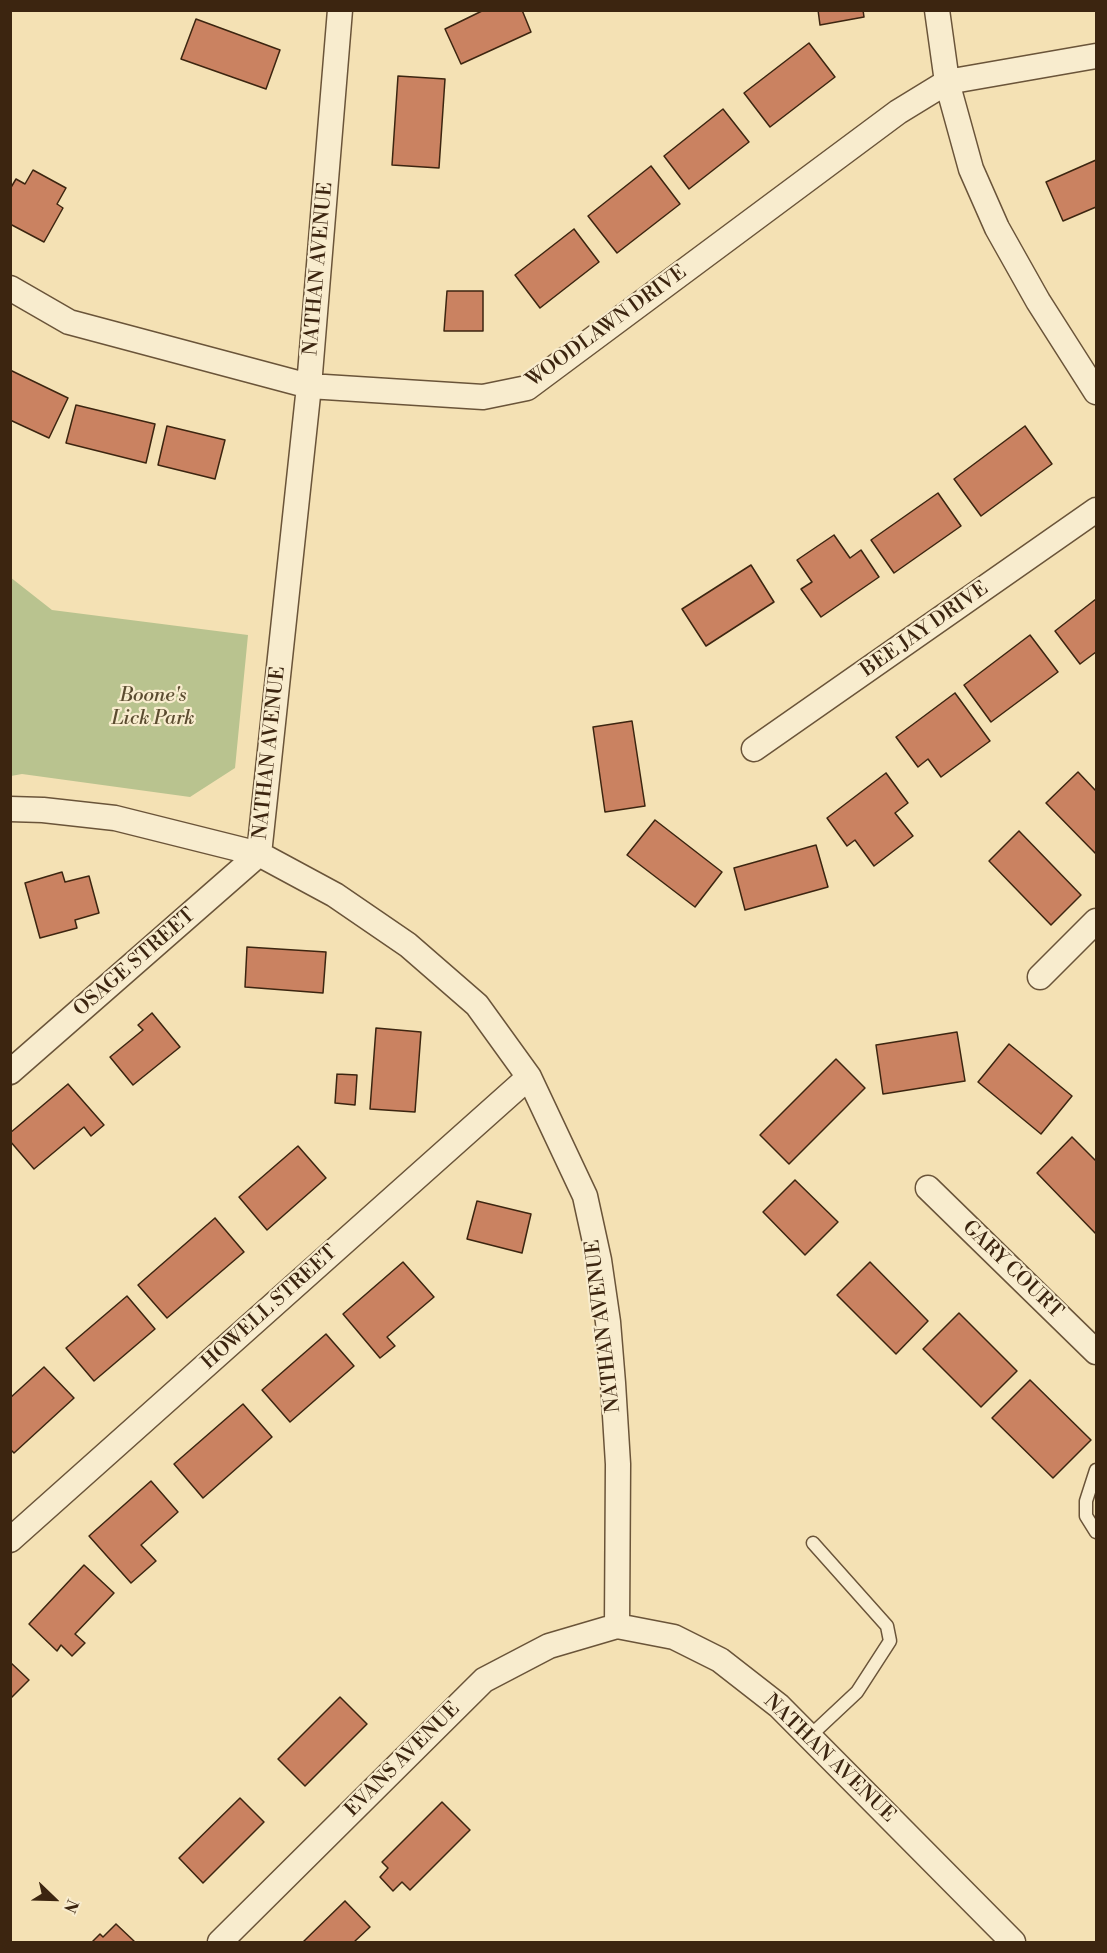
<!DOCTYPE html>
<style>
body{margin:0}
#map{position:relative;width:1107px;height:1953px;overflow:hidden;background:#f4e1b4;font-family:"Libre Bodoni",serif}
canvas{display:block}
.frame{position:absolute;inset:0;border:12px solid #3c2510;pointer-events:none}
.north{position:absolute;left:24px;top:1869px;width:60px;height:60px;-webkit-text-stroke:4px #f8ecce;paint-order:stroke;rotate:113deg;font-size:16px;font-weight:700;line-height:24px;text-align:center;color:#3c2510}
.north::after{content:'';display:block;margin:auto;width:21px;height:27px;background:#3c2510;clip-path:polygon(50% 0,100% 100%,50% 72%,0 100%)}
</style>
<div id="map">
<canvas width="1107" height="1953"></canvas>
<div class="frame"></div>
<div class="north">N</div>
</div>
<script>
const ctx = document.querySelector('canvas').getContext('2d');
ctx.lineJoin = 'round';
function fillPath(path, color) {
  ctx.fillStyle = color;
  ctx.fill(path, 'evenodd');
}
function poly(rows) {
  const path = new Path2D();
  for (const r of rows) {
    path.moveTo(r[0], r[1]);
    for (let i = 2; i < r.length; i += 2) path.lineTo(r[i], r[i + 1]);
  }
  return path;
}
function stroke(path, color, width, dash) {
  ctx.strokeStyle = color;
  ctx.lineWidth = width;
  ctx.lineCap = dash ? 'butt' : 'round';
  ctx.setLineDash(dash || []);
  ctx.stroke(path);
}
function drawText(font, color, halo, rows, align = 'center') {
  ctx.font = font + ' "Libre Bodoni",serif';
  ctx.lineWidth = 4.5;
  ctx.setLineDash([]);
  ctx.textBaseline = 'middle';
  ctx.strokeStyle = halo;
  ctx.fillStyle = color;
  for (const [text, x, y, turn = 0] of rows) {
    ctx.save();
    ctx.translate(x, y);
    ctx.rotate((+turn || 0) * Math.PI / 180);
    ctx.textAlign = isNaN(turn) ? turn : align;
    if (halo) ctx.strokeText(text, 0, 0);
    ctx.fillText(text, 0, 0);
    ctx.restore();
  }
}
const green = poly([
 [10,577,52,610,248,635,235,768,190,797,22,774,11,776]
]);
const building = poly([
 [484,10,522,10,531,32,461,64,445,29,484,10],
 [818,10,863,10,864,17,820,25,818,10],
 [196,19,280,50,266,89,181,59,196,19],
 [809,43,835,77,770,127,744,93,809,43],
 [398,76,445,79,439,168,392,165,398,76],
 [723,109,749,142,689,189,664,156,723,109],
 [1096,160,1096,207,1063,221,1046,182,1096,160],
 [651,166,680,204,617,253,588,216,651,166],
 [33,170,66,188,57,204,63,208,44,242,10,224,10,189,16,179,25,184,33,170],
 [574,229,599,262,540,308,515,275,574,229],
 [447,291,483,291,483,331,444,331,447,291],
 [10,370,68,398,49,438,10,420,10,370],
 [76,405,155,424,146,463,66,443,76,405],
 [167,426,225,440,215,479,158,465,167,426],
 [1025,426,1052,464,981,516,954,479,1025,426],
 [938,493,961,526,894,573,871,540,938,493],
 [834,535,850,558,861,550,879,577,821,617,801,589,812,582,797,560,834,535],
 [751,565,774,602,706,646,682,609,751,565],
 [1096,599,1096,652,1080,664,1055,631,1096,599],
 [1030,635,1058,672,991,722,964,685,1030,635],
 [955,693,990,741,941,777,928,759,918,767,896,737,955,693],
 [632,721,645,806,605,812,593,727,632,721],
 [1078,772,1096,791,1096,854,1046,803,1078,772],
 [886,773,908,803,895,813,913,836,874,866,855,840,847,846,827,818,886,773],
 [655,820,722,872,695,907,627,855,655,820],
 [1019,831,1081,895,1051,925,989,861,1019,831],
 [816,845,828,887,745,910,734,868,816,845],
 [62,872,65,882,89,876,99,913,75,920,77,928,40,938,25,883,62,872],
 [247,947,326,952,323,993,245,987,247,947],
 [152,1013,180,1047,133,1085,110,1057,143,1030,138,1025,152,1013],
 [376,1028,421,1032,415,1112,370,1109,376,1028],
 [957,1032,965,1081,883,1094,876,1045,957,1032],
 [1009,1044,1072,1096,1041,1134,978,1082,1009,1044],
 [836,1059,865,1088,789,1164,760,1135,836,1059],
 [337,1074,357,1075,355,1105,335,1103,337,1074],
 [68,1084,104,1125,91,1136,84,1127,34,1169,10,1141,10,1133,68,1084],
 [1072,1137,1096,1161,1096,1234,1037,1173,1072,1137],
 [298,1146,326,1178,267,1230,239,1197,298,1146],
 [795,1180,838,1222,805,1255,763,1212,795,1180],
 [477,1201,531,1214,522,1253,467,1239,477,1201],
 [215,1218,244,1252,167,1318,138,1285,215,1218],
 [403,1262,434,1297,387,1337,395,1346,380,1358,343,1314,403,1262],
 [870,1262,928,1321,896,1354,837,1295,870,1262],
 [127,1296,155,1329,94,1381,66,1348,127,1296],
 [959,1313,1017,1371,981,1407,923,1349,959,1313],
 [326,1334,354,1366,290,1422,262,1390,326,1334],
 [44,1367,74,1398,14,1453,10,1449,10,1398,44,1367],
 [1030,1380,1091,1440,1053,1478,992,1418,1030,1380],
 [243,1404,272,1437,203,1498,174,1464,243,1404],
 [151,1481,178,1512,141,1545,156,1561,131,1583,89,1536,151,1481],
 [84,1565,114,1593,75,1634,85,1643,72,1656,61,1645,57,1651,29,1624,84,1565],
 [10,1662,29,1680,10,1699,10,1662],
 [340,1697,367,1724,305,1786,278,1759,340,1697],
 [240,1798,264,1822,203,1883,179,1858,240,1798],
 [442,1802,470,1830,410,1890,402,1882,393,1891,380,1877,388,1868,382,1862,442,1802],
 [345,1901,370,1927,354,1942,303,1942,345,1901],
 [116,1924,135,1942,92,1942,100,1934,103,1937,116,1924]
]);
const service = poly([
 [1096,1470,1086,1501,1086,1516,1096,1532],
 [810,1736,857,1692,890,1641,887,1626,813,1543]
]);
const minor = poly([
 [937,10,947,82,971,169,997,228,1038,301,1096,392],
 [10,288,69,322,309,386,483,397,527,388,898,112,947,82,1096,56],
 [754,749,1096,510],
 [10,809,43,810,115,818,259,854,335,895,408,945,477,1005,529,1077,585,1196,599,1260,608,1322,613,1383,618,1464,617,1626],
 [259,854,309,386,340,10],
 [1040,977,1096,921],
 [10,1072,259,854],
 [928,1188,1096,1352],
 [10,1540,529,1077],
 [220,1942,484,1680,549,1646,617,1626,674,1637,720,1660,779,1706,1013,1942]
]);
const streetNames = [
 ["NATHAN AVENUE",319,269,-85],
 ["WOODLAWN DRIVE",607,327,-36],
 ["BEE JAY DRIVE",925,630,-35],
 ["NATHAN AVENUE",270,753,-84],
 ["OSAGE STREET",135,963,-41],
 ["GARY COURT",1012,1270,44],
 ["HOWELL STREET",270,1308,-42],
 ["NATHAN AVENUE",604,1326,-97],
 ["NATHAN AVENUE",829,1759,44],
 ["EVANS AVENUE",403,1760,-45]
];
const parkNames = [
 ["Boone's",153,696],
 ["Lick Park",153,719]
];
fillPath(green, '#b9c38f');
fillPath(building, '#ca8261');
stroke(building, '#3c2510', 1.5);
stroke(service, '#6a5439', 15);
stroke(minor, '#6a5439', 27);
stroke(service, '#f8ecce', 12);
stroke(minor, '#f8ecce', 24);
drawText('20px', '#3c2510', '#f8ecce', streetNames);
drawText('italic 20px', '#5b4c30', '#f8ecce', parkNames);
</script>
